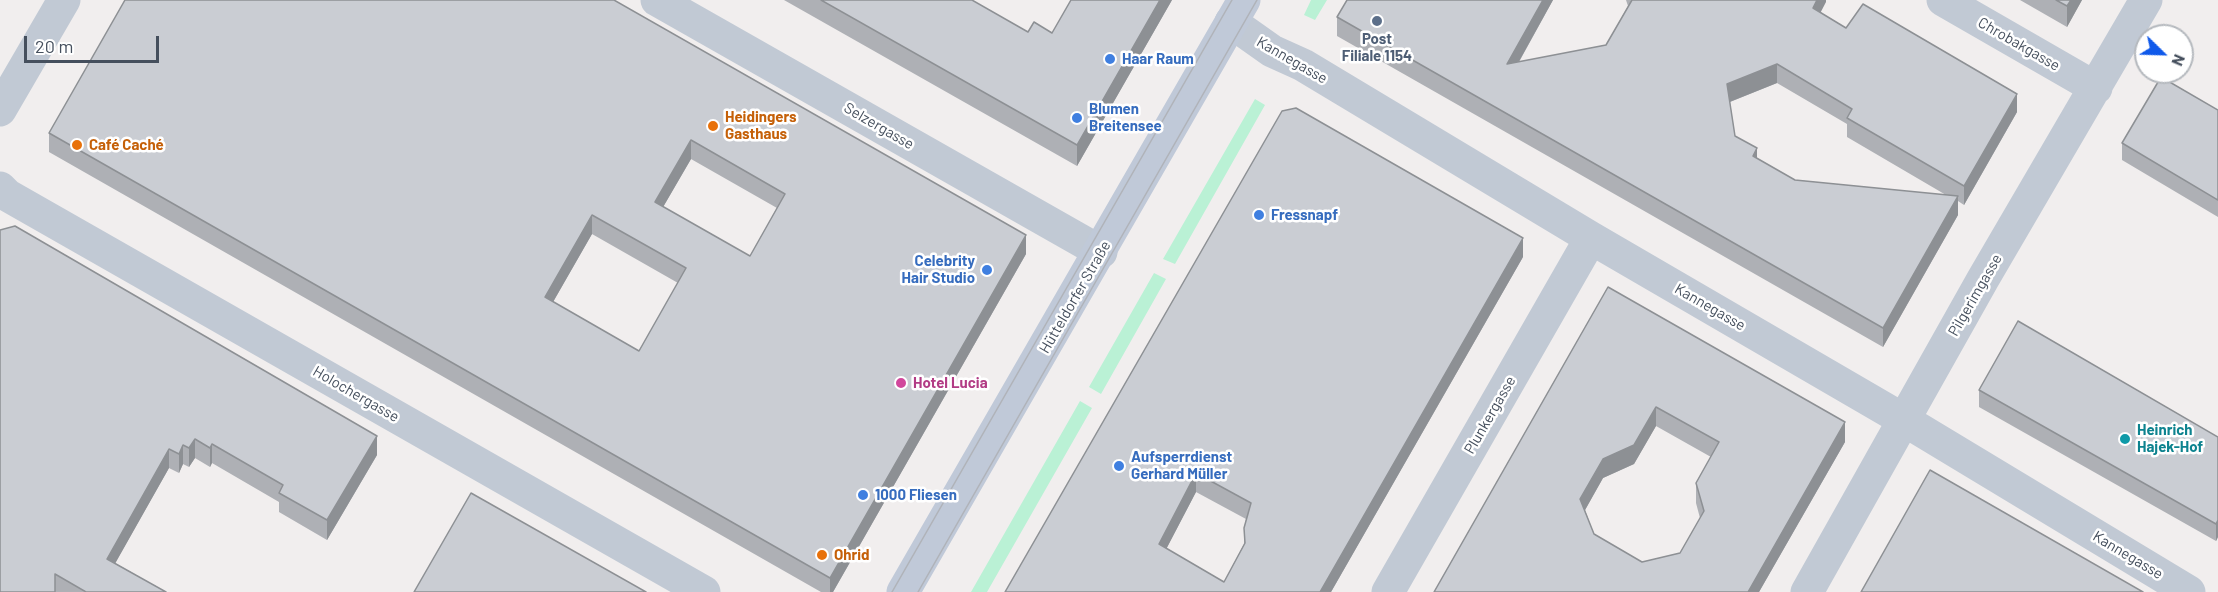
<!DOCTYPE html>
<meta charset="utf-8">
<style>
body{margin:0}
#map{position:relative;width:2218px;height:592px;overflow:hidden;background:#f1eeee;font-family:Barlow,sans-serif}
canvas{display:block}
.north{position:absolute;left:2134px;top:24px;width:60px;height:60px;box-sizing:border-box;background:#fff;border:2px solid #b5b9be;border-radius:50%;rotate:113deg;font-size:16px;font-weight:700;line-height:24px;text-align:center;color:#454f5d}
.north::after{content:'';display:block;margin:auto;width:21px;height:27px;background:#0f59ea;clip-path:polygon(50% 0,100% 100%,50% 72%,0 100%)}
.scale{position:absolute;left:24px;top:36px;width:135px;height:27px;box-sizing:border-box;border:3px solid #454f5d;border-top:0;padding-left:8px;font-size:18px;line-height:21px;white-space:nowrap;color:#454f5d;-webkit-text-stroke:4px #fff;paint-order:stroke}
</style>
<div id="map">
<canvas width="2218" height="592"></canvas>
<div class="north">N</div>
<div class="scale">20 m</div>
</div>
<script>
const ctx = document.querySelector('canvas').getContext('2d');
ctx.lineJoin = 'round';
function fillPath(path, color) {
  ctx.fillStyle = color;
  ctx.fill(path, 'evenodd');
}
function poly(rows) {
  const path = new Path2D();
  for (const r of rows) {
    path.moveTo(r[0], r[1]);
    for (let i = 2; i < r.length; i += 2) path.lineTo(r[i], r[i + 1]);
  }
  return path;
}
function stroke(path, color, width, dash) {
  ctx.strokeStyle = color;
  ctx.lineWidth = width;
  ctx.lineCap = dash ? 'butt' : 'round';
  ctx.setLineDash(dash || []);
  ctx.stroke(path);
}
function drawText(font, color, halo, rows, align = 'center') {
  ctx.font = font + ' Barlow,sans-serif';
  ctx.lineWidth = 5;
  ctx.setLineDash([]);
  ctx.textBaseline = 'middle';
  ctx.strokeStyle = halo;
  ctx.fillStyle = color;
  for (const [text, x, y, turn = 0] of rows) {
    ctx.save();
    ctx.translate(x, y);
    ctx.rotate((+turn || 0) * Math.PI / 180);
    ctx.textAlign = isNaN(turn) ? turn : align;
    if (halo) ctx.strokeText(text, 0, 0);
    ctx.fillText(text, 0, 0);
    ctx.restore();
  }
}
const green = poly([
 [1311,0,1327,0,1315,20,1304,15],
 [1255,99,1265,105,1175,264,1163,259],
 [1154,273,1166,279,1101,394,1089,387],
 [1080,401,1092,408,987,592,971,592]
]);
const street = poly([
 [657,0,1101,252],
 [1943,0,2096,88],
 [1231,22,1272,51,1303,65,1591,238,1904,420,2189,592],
 [0,110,64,0],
 [0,188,7,195,704,592],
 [1388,592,1591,238],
 [1807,592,1983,279,2146,0]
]);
const secondary = poly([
 [903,592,1244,0]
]);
const tram = poly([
 [892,592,1232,0],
 [918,592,1257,0]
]);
const wall = poly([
 [614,0,1026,254,833,592,821,592,49,152,49,133],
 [691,159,777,208,750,256,663,207],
 [592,234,678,283,639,351,553,302],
 [784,0,972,0,1028,32,1052,33,1172,0,1077,166],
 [1347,0,1553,0,1519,62,1606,45,1628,6,1626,0,1826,0,1820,12,1846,28,2017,112,1964,205,1958,201,1958,215,1883,347,1337,36,1337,17],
 [1777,83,1847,124,1847,137,1946,195,1795,180,1757,158,1735,136,1730,102],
 [2020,0,2082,0,2067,27],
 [2218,110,2218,217,2122,160,2122,143],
 [0,230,377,455,327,540,279,512,279,502,212,463,210,467,195,458,189,467,183,464,179,473,169,468,115,563,166,592,0,592],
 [1523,257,1331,592,1005,592],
 [1196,492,1246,519,1244,528,1244,544,1224,582,1166,549],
 [1608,287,1845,442,1759,592,1434,592],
 [1656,426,1711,457,1696,483,1696,503,1700,518,1680,553,1642,562,1594,534,1585,510,1603,478,1634,464],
 [1979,390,2218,437,2218,537,2216,541,1979,407]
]);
const shadedWall = poly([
 [1160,0,1172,0,1077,166,1077,145],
 [1543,0,1553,0,1507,83,1507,64],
 [1817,0,1826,0,1826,2,1813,27,1813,8],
 [2071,0,2082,0,2067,27,2067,6],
 [1777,64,1777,83,1727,103,1727,84],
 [2017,94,2017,112,1964,205,1964,186],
 [691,140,691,159,655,221,655,202],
 [1757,148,1757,167,1753,156],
 [1958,196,1958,215,1883,347,1883,328],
 [592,215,592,234,545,316,545,297],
 [1026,235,1026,254,833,592,830,592,830,578],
 [1523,238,1523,257,1331,592,1320,592],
 [1656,407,1656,426,1634,464,1603,478,1580,519,1580,499,1603,459],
 [1845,422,1845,442,1759,592,1748,592],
 [377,436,377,455,327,540,327,520],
 [195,439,195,458,189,467,189,448],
 [212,444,212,463,210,467,210,448],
 [183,445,183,464,179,473,179,454],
 [169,449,169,468,107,578,107,559],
 [1196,473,1196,492,1159,563,1159,544],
 [2218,520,2218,537,2216,541,2216,524]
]);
const building = poly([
 [125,0,614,0,1026,235,830,578,49,133,125,0],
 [691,140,785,194,750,256,655,202,691,140],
 [592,215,686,268,639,351,545,297,592,215],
 [821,0,972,0,1028,32,1034,22,1052,33,1071,0,1160,0,1077,145,821,0],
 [1347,0,1543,0,1507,64,1606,45,1632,0,1817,0,1813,8,1846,28,1863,4,2017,94,1964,186,1847,118,1852,109,1777,64,1727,84,1735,136,1757,148,1753,156,1795,180,1958,196,1883,328,1337,17,1347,0],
 [2056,0,2071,0,2067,6,2056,0],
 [2161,77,2218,110,2218,200,2122,143,2161,77],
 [1296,108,1523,238,1320,592,1005,592,1282,111,1296,108],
 [1196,473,1251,503,1244,528,1245,543,1224,582,1159,544,1196,473],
 [15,226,377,436,327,520,279,493,283,485,212,444,210,448,195,439,189,448,183,445,179,454,169,449,107,559,166,592,86,592,55,574,55,592,0,592,0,230,15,226],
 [1608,287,1845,422,1748,592,1434,592,1608,287],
 [1656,407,1719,442,1696,483,1704,511,1680,553,1642,562,1594,534,1580,499,1603,459,1634,445,1656,407],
 [2018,321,2218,437,2218,520,2216,524,1979,390,2018,321],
 [1930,470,2143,592,1861,592,1930,470],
 [471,493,646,592,414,592,471,493]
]);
const markers = [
 [1377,21,6,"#5c6f8a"],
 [1110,59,6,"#3f7fe0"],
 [1077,118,6,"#3f7fe0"],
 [713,126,6,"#e8710a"],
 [77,145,6,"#e8710a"],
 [1259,215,6,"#3f7fe0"],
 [987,270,6,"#3f7fe0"],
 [901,383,6,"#d1479c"],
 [2125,439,6,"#0f9aa8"],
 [1119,466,6,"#3f7fe0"],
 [863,495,6,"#3f7fe0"],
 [822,555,6,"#e8710a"]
];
const serviceNames = [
 ["Post",1377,39],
 ["Filiale 1154",1377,56]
];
const streetNames = [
 ["Chrobakgasse",2019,44,30],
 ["Kannegasse",1292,60,30],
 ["Selzergasse",879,126,30],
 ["Pilgerimgasse",1975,295,-60],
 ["Hütteldorfer Straße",1075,297,-60],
 ["Kannegasse",1710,307,30],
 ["Holochergasse",356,394,30],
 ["Plunkergasse",1490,415,-60],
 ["Kannegasse",2128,555,31]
];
const shopNames = [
 ["Haar Raum",1122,59],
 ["Blumen",1089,109],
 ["Breitensee",1089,126],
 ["Fressnapf",1271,215],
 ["Celebrity",975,261,"right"],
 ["Hair Studio",975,278,"right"],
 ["Aufsperrdienst",1131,457],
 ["Gerhard Müller",1131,474],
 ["1000 Fliesen",875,495]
];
const foodNames = [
 ["Heidingers",725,117],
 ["Gasthaus",725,134],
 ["Café Caché",89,145],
 ["Ohrid",834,555]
];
const hotelNames = [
 ["Hotel Lucia",913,383]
];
const cultureNames = [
 ["Heinrich",2137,430],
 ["Hajek-Hof",2137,447]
];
fillPath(green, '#baf1d5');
stroke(street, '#c1c9d4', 33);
stroke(secondary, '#c0c9d8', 33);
stroke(tram, '#b0b3b9', 1.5);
fillPath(wall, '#aeb0b5');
fillPath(shadedWall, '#8d9094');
fillPath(building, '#cacdd3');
stroke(building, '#8d9094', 1.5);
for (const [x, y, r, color] of markers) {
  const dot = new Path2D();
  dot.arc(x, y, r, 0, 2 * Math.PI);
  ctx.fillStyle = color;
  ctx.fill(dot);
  stroke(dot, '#fff', 2);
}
drawText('bold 15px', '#4e5e75', '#fff', serviceNames);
drawText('15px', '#454f5d', '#fff', streetNames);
drawText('bold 15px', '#366cbe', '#fff', shopNames, 'left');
drawText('bold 15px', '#c56008', '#fff', foodNames, 'left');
drawText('bold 15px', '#b23c85', '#fff', hotelNames, 'left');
drawText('bold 15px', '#0d838f', '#fff', cultureNames, 'left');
</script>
